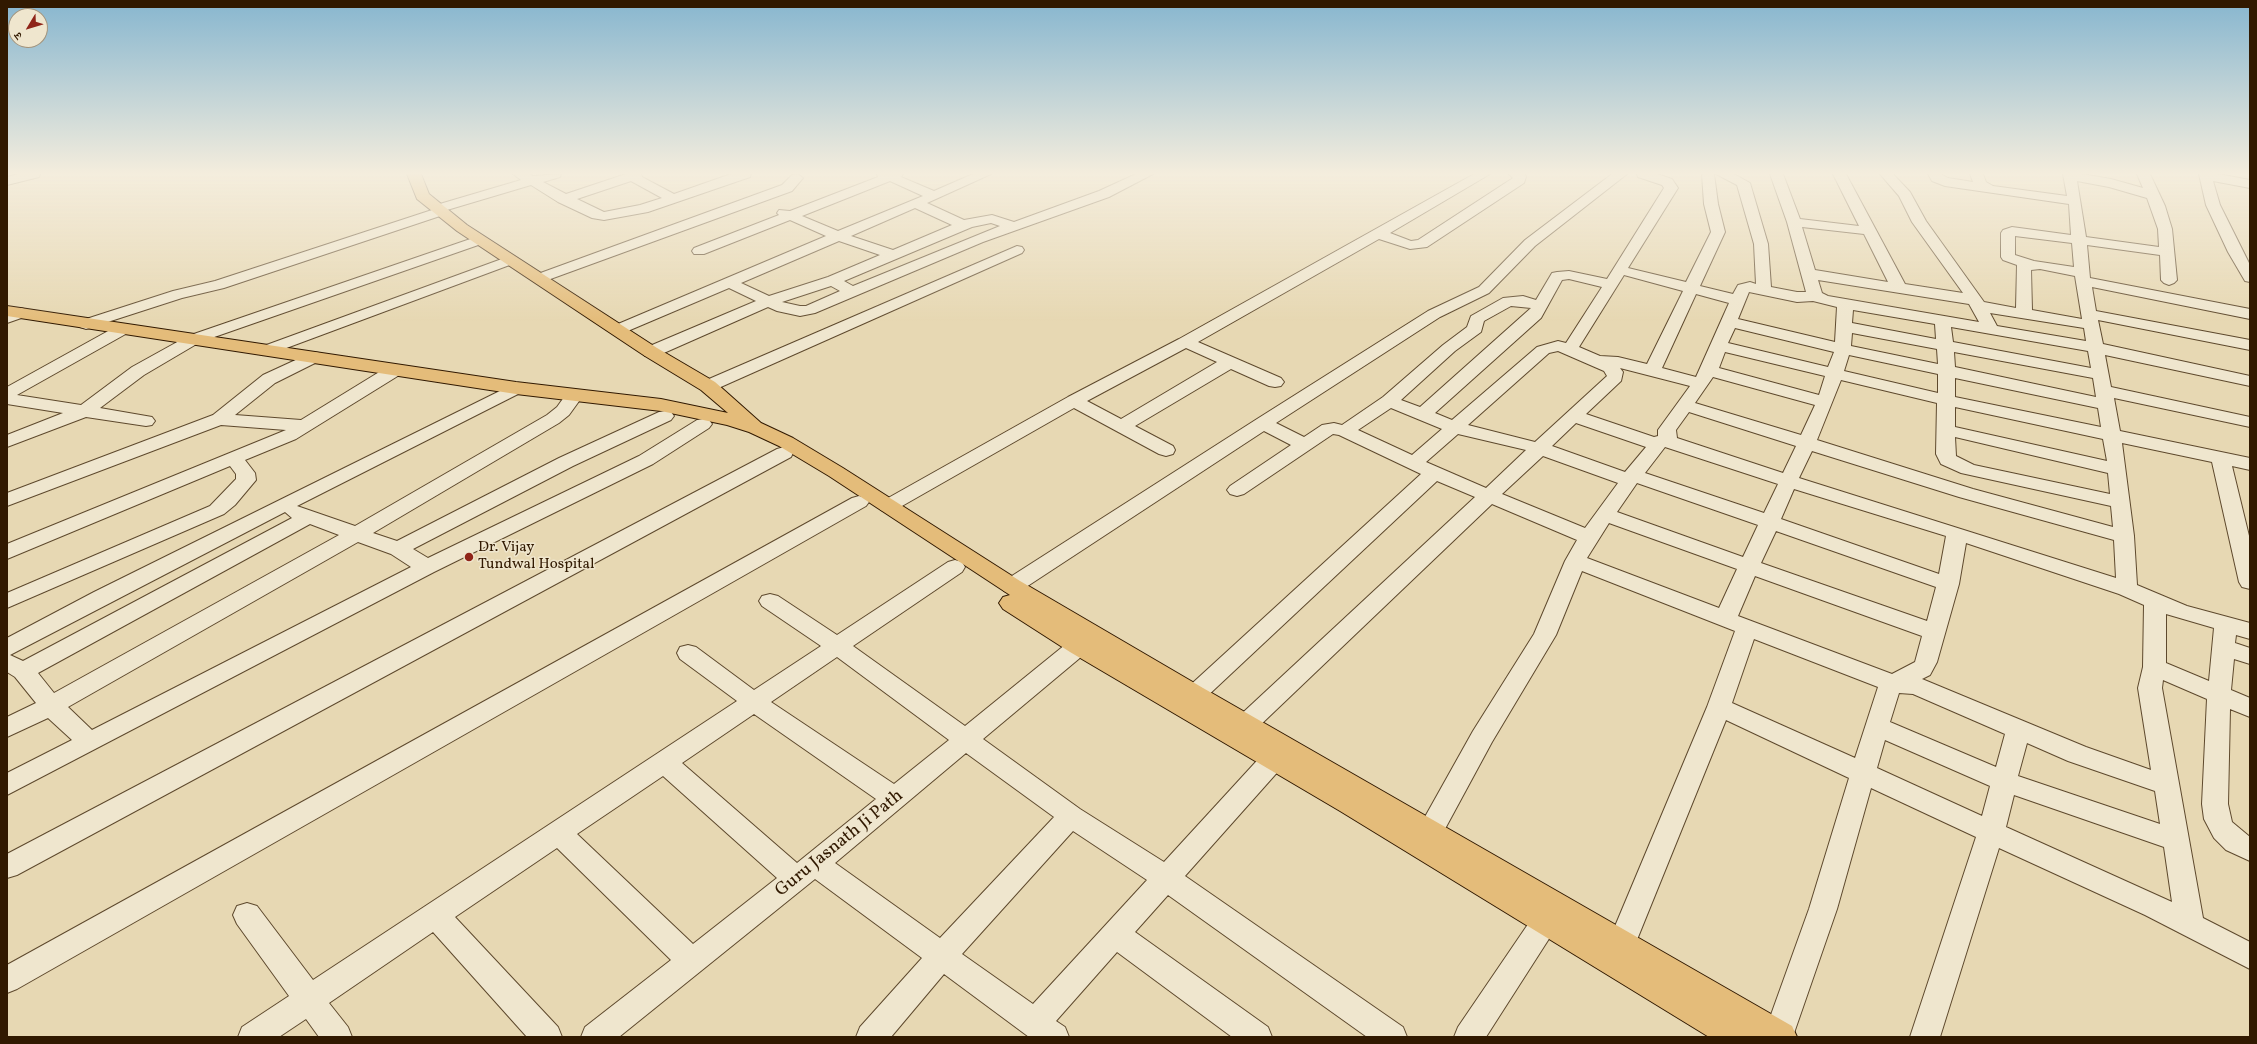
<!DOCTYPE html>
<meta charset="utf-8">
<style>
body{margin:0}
#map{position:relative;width:2257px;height:1044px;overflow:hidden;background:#e7d8b3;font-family:Vollkorn,"Noto Serif Devanagari",serif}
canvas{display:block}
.frame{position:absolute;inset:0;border:8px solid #311900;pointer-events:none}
.north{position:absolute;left:8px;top:8px;width:40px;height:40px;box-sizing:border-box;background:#efe6ce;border:1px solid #a3947c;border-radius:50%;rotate:232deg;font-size:11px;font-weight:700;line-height:16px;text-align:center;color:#311900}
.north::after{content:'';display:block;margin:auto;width:14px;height:18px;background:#8f2418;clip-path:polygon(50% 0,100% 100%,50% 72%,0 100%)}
</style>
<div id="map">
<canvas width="2257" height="1044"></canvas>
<div class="frame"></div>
<div class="north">उ</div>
</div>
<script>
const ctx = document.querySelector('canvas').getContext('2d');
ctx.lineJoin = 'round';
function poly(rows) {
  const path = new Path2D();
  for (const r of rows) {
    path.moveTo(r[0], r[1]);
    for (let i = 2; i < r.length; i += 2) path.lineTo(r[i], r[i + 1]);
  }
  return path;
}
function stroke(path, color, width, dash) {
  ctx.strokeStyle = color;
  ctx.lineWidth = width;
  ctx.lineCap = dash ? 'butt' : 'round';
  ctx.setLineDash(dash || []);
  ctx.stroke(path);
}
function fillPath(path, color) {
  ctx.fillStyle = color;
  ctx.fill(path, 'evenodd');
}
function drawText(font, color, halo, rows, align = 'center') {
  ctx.font = font + ' Vollkorn,serif';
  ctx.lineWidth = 3;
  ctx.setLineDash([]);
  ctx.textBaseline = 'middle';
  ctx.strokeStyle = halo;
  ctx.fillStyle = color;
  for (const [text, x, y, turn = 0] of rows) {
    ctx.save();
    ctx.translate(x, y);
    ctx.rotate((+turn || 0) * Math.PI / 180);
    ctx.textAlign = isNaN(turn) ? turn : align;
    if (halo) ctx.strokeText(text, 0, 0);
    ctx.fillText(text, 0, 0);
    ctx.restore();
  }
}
const minor = poly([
 [18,174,40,174,39,177,7,185,7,177,18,174],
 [513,174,529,174,533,176,561,174,560,177,543,182,566,194,626,174,641,174,642,177,674,194,731,174,751,174,750,177,648,212,604,220,592,218,558,202,531,185,447,210,446,214,224,288,182,298,86,329,80,327,78,324,80,321,173,291,215,281,432,210,433,206,521,180,513,174],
 [631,181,662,198,640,205,604,212,577,199,631,181],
 [798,174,803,178,792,191,545,281,535,281,533,278,535,275,782,185,792,175,798,174],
 [877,174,903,174,901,177,934,191,973,174,991,174,927,203,964,220,992,215,1014,222,1099,191,1136,174,1153,174,1109,197,983,242,815,313,800,316,777,311,768,307,657,356,645,356,643,352,645,348,756,301,729,288,623,333,611,333,609,330,611,327,826,236,790,220,704,254,694,254,692,251,694,248,779,215,777,213,779,210,790,211,878,177,877,174],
 [890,181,923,196,838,231,802,216,890,181],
 [915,208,952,225,893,250,851,236,915,208],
 [991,223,1000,226,853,286,844,281,972,227,991,223],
 [839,241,880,255,828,277,769,296,741,283,839,241],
 [831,286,840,291,806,306,800,306,782,302,831,286],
 [1474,174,1490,174,1390,233,1411,241,1418,240,1513,178,1509,174,1525,174,1526,177,1524,183,1427,247,1410,249,1379,239,1198,342,1281,378,1284,382,1281,386,1275,387,1269,386,1231,369,1135,426,1173,446,1175,450,1173,454,1166,456,1159,454,1074,408,895,510,888,512,881,510,878,506,881,502,1068,397,1179,339,1474,174],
 [1186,348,1217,362,1121,419,1087,401,1186,348],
 [1612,174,1627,174,1535,246,1489,293,1440,317,1276,423,1304,437,1322,425,1334,423,1342,425,1383,397,1443,345,1467,327,1471,316,1503,298,1523,296,1536,300,1552,273,1557,272,1569,271,1607,279,1664,188,1662,185,1638,177,1637,174,1657,174,1672,179,1678,188,1628,268,1686,282,1711,232,1704,204,1702,174,1714,174,1718,204,1725,232,1700,286,1733,294,1738,285,1750,282,1756,284,1754,244,1737,185,1716,174,1734,174,1750,183,1768,244,1771,287,1797,292,1806,292,1787,222,1770,174,1783,174,1800,219,1859,226,1833,174,1846,174,1905,284,1963,293,1912,222,1899,196,1880,174,1893,174,1910,192,1926,221,1984,302,2016,308,2017,265,2003,260,2001,257,2001,233,2003,230,2012,227,2071,235,2069,204,1945,186,1932,181,1928,174,1941,174,1948,178,1973,182,1970,174,1983,174,1986,182,1993,186,2067,196,2063,174,2082,174,2111,179,2143,188,2137,174,2150,174,2165,206,2172,229,2177,280,2174,283,2169,285,2164,283,2161,280,2160,255,2087,245,2090,278,2250,309,2250,319,2092,287,2096,311,2250,340,2250,350,2098,320,2103,344,2250,376,2250,386,2105,355,2111,387,2250,417,2250,427,2114,398,2120,431,2250,458,2250,470,2232,466,2250,540,2250,589,2242,587,2239,582,2212,462,2122,443,2134,536,2137,585,2187,606,2250,623,2250,639,2236,635,2235,643,2250,648,2250,664,2234,659,2231,690,2250,698,2250,717,2230,709,2228,804,2232,822,2250,837,2250,861,2226,850,2214,838,2204,819,2202,804,2207,699,2163,680,2162,688,2203,918,2250,942,2250,969,2145,915,1999,848,1940,1037,1910,1037,1976,837,1871,788,1837,909,1793,1036,1763,1037,1809,909,1849,778,1726,720,1632,952,1622,956,1612,952,1608,943,1707,707,1735,631,1582,571,1556,635,1492,742,1439,840,1430,843,1421,840,1417,832,1421,824,1473,731,1534,634,1565,561,1577,540,1492,504,1254,731,1245,734,1236,731,1233,725,1236,719,1475,497,1437,481,1202,701,1194,704,1186,701,1182,695,1186,689,1421,474,1339,435,1333,434,1244,494,1237,496,1230,494,1227,490,1230,486,1291,445,1264,431,1020,591,1012,593,1004,591,1001,586,1004,581,1257,419,1428,311,1479,287,1525,240,1612,174],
 [2077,181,2109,187,2147,198,2158,229,2159,247,2086,237,2077,181],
 [1802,227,1864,234,1888,282,1815,270,1802,227],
 [2015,236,2072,243,2074,267,2034,261,2015,255,2015,236],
 [2040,269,2075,276,2082,319,2032,310,2031,270,2040,269],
 [1624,275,1683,291,1647,364,1618,357,1600,356,1579,347,1624,275],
 [1569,279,1602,287,1566,343,1558,341,1537,347,1452,420,1435,413,1541,318,1562,280,1569,279],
 [1818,280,1969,304,1979,322,1828,296,1822,293,1818,280],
 [1749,292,1797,302,1813,301,1837,307,1835,342,1738,319,1749,292],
 [1696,294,1729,303,1696,377,1662,368,1696,294],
 [1511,306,1531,308,1420,407,1401,400,1455,351,1481,332,1484,321,1511,306],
 [1853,310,1935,324,1936,339,1852,323,1853,310],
 [1990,313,2084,328,2086,341,1997,326,1990,313],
 [1951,327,2088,351,2091,368,1953,342,1951,327],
 [1735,328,1834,352,1828,367,1728,343,1735,328],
 [1852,333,1937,349,1938,364,1851,346,1852,333],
 [1558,351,1604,371,1607,376,1535,442,1468,425,1549,353,1558,351],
 [1725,352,1825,376,1819,395,1719,368,1725,352],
 [1954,352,2093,378,2096,397,1955,367,1954,352],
 [1849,355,1938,374,1938,393,1844,371,1849,355],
 [1620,368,1690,386,1658,430,1658,436,1654,437,1586,414,1621,381,1623,372,1620,368],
 [1713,377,1815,405,1801,435,1695,403,1713,377],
 [1955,378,2098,408,2101,427,1955,397,1955,378],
 [1841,380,1937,403,1936,454,1941,464,1961,473,2111,506,2113,527,1973,489,1817,440,1841,380],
 [1955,407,2103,439,2107,461,1955,427,1955,407],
 [1391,408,1442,429,1412,455,1358,430,1391,408],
 [1689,412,1796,446,1783,473,1677,438,1676,430,1689,412],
 [1576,423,1646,447,1625,472,1552,446,1576,423],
 [1458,434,1526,450,1486,488,1426,462,1458,434],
 [1955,437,2108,473,2110,494,1974,465,1956,456,1955,437],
 [1665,447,1778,484,1764,513,1645,473,1665,447],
 [1812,451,1959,497,2114,540,2116,578,1799,478,1812,451],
 [1543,456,1618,483,1585,528,1502,494,1543,456],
 [1637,483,1758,525,1743,557,1617,512,1637,483],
 [1794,489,1946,536,1939,574,1781,519,1794,489],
 [1609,523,1737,569,1719,608,1587,558,1609,523],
 [1776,531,1936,587,1927,621,1761,563,1776,531],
 [1966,543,2119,594,2144,605,2143,667,2138,688,2151,770,2086,747,1922,679,1930,675,1937,662,1959,584,1966,543],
 [1755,576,1922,636,1915,662,1892,674,1738,616,1755,576],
 [2166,614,2214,628,2209,681,2166,663,2166,614],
 [1754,639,1878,687,1855,758,1732,703,1754,639],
 [1899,693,1913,694,2005,734,1996,767,1890,722,1899,693],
 [1885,740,1990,786,1982,816,1877,768,1885,740],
 [2027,743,2068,761,2155,791,2160,824,2018,776,2027,743],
 [2014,795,2164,847,2172,902,2006,827,2014,795],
 [2199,174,2218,174,2250,180,2250,188,2213,181,2220,205,2250,265,2250,282,2245,281,2228,252,2206,205,2199,174],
 [479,236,486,240,484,243,200,342,144,375,100,408,152,417,155,421,152,425,146,426,86,417,7,447,7,435,63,413,7,404,7,387,119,325,131,325,133,328,131,331,17,395,81,405,132,367,188,336,479,236],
 [1017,246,1022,247,1024,250,1022,253,714,390,702,390,699,386,702,382,1017,246],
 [510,256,517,260,515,263,273,353,267,355,261,353,259,350,261,347,510,256],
 [21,308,27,310,29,313,27,316,7,323,7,313,21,308],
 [313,352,319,353,321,357,319,361,275,383,235,415,301,420,389,366,401,366,403,370,401,374,296,439,245,460,255,473,256,480,235,505,224,514,7,608,7,593,210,506,236,479,236,474,230,466,7,559,7,544,286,430,221,425,7,506,7,493,213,415,263,375,313,352],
 [516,383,522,384,525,388,522,392,297,506,355,526,547,415,557,407,567,393,579,393,582,397,569,415,559,423,373,533,397,541,559,458,659,412,665,411,671,412,674,416,671,420,573,466,413,549,428,558,639,456,697,420,703,419,709,420,712,424,709,428,653,464,434,572,7,795,7,773,72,740,48,718,7,737,7,717,36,703,15,677,7,672,7,638,94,592,516,383],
 [285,512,292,518,23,661,10,655,285,512],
 [310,524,339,535,54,693,38,673,310,524],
 [358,542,391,554,411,567,92,730,68,707,358,542],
 [784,447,791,449,793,453,791,457,17,875,7,878,7,854,777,449,784,447],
 [859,496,866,498,869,502,866,506,17,989,7,993,7,965,852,498,859,496],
 [955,560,962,562,965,567,962,572,853,646,965,726,1071,640,1079,638,1087,640,1090,646,1087,652,983,739,1080,809,1164,862,1264,753,1273,750,1282,753,1285,760,1282,767,1185,876,1403,1027,1407,1037,1367,1037,1168,895,1135,932,1268,1027,1272,1037,1232,1037,1117,952,1056,1021,1065,1027,1069,1037,1029,1037,944,974,891,1037,856,1037,860,1027,922,958,815,879,619,1037,581,1037,585,1027,671,960,557,848,455,917,558,1027,562,1037,527,1037,433,932,329,1003,348,1027,352,1037,319,1037,306,1019,279,1037,238,1037,242,1027,289,996,237,924,233,915,237,906,247,903,257,906,313,980,737,701,680,659,677,653,680,647,688,645,696,647,754,690,821,646,762,606,759,601,762,596,770,594,778,596,837,635,948,562,955,560],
 [837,657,949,740,894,784,771,702,837,657],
 [754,714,876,799,797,863,682,763,754,714],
 [966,753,1054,817,940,938,835,863,966,753],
 [663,776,777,878,693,944,577,834,663,776],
 [1073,831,1147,880,1033,1004,962,954,1073,831],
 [1547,908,1557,911,1561,920,1486,1037,1454,1037,1458,1027,1537,911,1547,908]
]);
const major = poly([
 [407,174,421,174,429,194,467,225,657,348,715,382,761,423,793,438,843,468,1020,581,1203,688,1792,1026,1797,1037,1709,1037,1340,811,1070,652,1003,609,999,603,1003,597,1010,595,829,476,779,446,749,432,727,425,661,411,516,394,7,316,7,306,516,382,661,399,728,413,701,390,645,356,457,231,417,199,407,174]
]);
const markers = [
 [469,557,5,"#8f2418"]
];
const poiNames = [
 ["Dr. Vijay",478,548],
 ["Tundwal Hospital",478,565]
];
const nearStreetnames = [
 ["Guru Jasnath Ji Path",840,844,-39]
];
stroke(minor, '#5e492d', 2);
stroke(major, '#311900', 2);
fillPath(minor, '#efe6ce');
fillPath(major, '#e4bc7a');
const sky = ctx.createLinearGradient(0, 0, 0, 321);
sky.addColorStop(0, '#87b6cf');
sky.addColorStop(0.54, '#f4eddd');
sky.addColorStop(1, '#f4eddd00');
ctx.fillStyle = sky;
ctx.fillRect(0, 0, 2257, 321);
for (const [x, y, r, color] of markers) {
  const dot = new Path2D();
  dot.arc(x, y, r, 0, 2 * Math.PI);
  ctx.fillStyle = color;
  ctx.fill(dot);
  stroke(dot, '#efe6ce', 1.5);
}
drawText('15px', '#311900', '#efe6ce', poiNames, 'left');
drawText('18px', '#311900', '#efe6ce', nearStreetnames);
</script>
